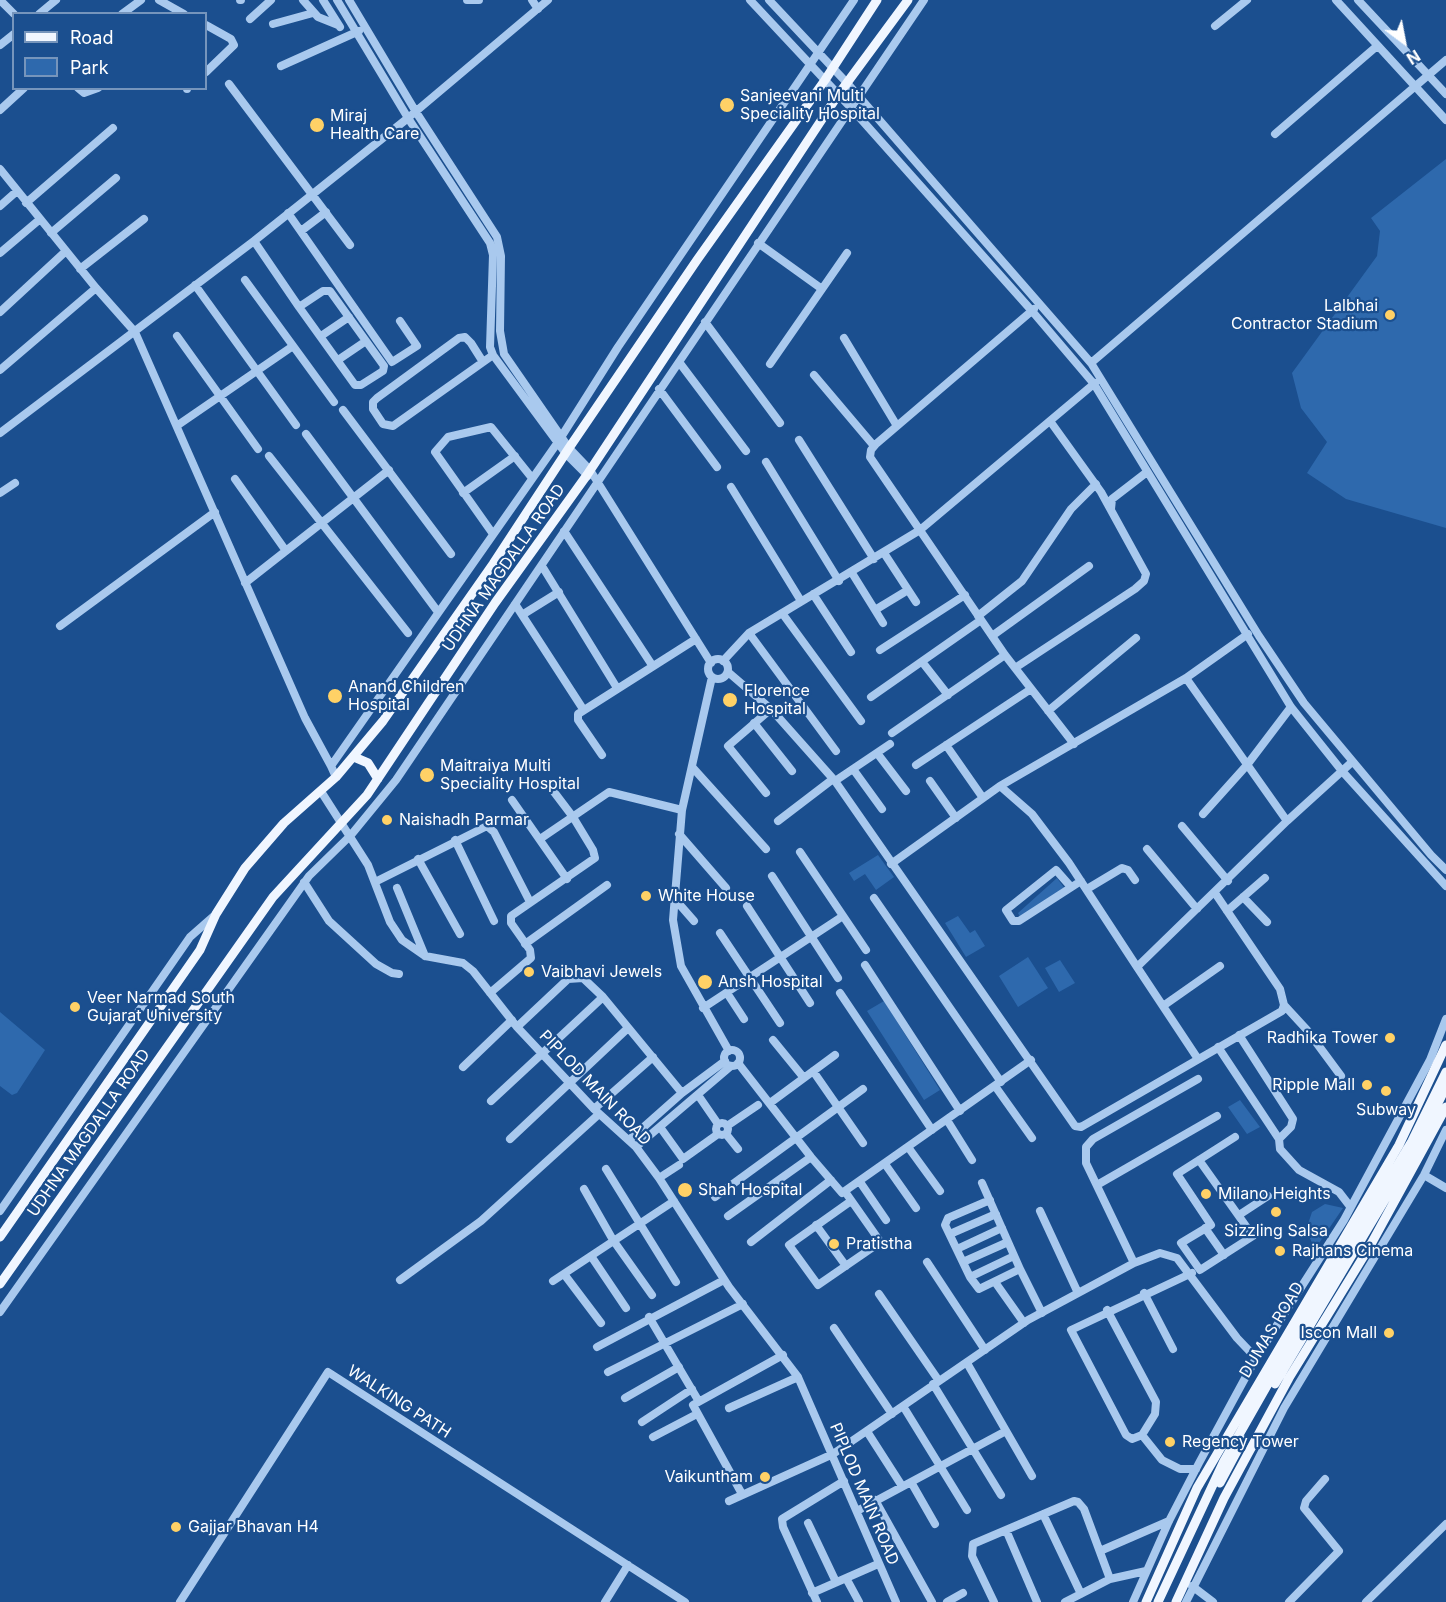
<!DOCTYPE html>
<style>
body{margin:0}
#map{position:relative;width:1446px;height:1602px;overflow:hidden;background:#1b4f8f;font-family:Inter,sans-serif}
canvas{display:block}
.legend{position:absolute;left:12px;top:12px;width:195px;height:78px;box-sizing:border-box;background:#1b4f8f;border:2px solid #7695bc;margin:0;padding:8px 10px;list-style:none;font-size:18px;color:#fff}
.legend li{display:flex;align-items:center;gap:12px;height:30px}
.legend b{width:30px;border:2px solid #7695bc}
.north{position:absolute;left:1374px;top:12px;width:60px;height:60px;-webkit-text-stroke:4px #1b4f8f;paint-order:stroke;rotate:148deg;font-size:16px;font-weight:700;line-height:24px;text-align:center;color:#fff}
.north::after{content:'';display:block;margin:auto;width:21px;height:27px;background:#fff;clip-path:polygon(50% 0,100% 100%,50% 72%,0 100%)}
</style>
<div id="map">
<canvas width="1446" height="1602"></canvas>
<ul class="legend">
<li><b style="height:8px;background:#f0f6ff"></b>Road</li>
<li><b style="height:16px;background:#2e69ad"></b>Park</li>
</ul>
<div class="north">N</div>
</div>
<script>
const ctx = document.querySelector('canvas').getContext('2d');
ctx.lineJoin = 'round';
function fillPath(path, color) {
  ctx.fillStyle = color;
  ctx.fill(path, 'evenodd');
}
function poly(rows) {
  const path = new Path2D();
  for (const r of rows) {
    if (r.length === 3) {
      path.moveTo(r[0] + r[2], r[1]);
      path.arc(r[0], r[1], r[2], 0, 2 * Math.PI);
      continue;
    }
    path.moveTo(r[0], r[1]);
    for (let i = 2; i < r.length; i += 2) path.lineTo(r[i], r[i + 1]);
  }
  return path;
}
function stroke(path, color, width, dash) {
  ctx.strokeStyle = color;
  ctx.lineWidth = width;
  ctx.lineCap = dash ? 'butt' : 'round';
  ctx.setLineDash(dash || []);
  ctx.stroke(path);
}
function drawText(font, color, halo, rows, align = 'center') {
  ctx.font = font + ' Inter,sans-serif';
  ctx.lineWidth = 4.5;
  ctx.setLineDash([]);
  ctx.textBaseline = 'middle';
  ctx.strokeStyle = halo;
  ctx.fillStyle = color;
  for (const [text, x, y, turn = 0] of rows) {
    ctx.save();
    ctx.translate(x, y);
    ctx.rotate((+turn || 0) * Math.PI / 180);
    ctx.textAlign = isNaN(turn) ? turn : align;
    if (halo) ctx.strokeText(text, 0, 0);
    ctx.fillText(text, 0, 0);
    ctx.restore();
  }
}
const green = poly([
 [1446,159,1446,528,1346,499,1307,473,1327,442,1301,408,1292,373,1377,256,1380,231,1371,218],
 [878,855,894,877,876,890,865,874,854,881,849,873],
 [1057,878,1065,889,1022,921,1018,913],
 [958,916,970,933,975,930,985,946,966,957,945,923],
 [1028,957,1048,988,1018,1007,999,976],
 [1060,960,1075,983,1059,992,1045,968],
 [884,1001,940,1090,924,1100,867,1011],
 [0,1012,45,1050,17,1093,12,1095,0,1086],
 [1240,1100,1260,1127,1247,1134,1228,1107],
 [1325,1204,1343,1208,1315,1249,1306,1230,1312,1212]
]);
const minor = poly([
 [0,0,14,14],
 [159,0,184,14],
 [240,0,241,0],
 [303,0,318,17,338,25],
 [323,0,340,27],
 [337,0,408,118,490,243,493,255,490,347,493,355,566,454,588,476],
 [349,0,416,112,497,237,501,256,500,331,504,354,569,448,590,470,711,663],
 [467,0,479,0],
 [532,0,538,9],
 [750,0,852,109,1032,311,1094,384,1291,707,1342,771,1446,886],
 [769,0,847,83,1091,363,1259,636,1304,703,1431,855,1446,870],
 [1336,0,1446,120],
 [1358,0,1446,94],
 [39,14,56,0],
 [122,14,141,0],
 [250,19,271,0],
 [273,24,313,13],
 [206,25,231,39,234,45,206,72],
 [1215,26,1247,0],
 [0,45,14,34],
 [281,66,359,31],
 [229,84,350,245],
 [78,88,84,93,98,88],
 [187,89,187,88],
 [0,110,24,88],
 [1275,134,1377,46],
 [0,169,96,288,135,332,305,718,331,766],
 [26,203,113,128],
 [0,206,17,191],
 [288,213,392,362,417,346,400,321],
 [301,231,326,212],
 [51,233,116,178],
 [254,241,299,307,355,385,361,385,383,371,384,366,330,291,323,291,299,307],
 [758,243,822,289],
 [0,253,39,220],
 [80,269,144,219],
 [245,280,334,402],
 [195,285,296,425],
 [1034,309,876,444,871,450,870,457,1005,655,1074,744],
 [0,312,66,251],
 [705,322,780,423],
 [177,336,258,449],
 [321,336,349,317],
 [844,338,897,426],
 [338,360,366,341],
 [483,362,471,343,465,337,459,338,377,398,373,402,373,409,383,424,393,426,493,355],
 [679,362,746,451],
 [1091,363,1446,60],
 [770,364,847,253],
 [0,370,96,288],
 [814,375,874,446],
 [659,389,717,467],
 [343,410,451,554],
 [178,425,293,346],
 [0,433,254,241,408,118,548,0],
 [306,434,438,612],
 [799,440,874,559],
 [269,456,408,633],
 [766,462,839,581],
 [235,479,286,551],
 [731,487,801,601],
 [0,493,15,483],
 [463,493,515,456],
 [1111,509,1112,499,1147,472],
 [564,531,652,665],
 [493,534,435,452,448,437,491,427,532,478],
 [884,553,916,602],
 [542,566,617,688],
 [852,573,875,610,908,590],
 [245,583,389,470],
 [813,594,851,652],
 [515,604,583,709],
 [875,610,883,623],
 [782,613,861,721],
 [522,615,559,592],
 [978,616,1022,581,1071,509,1096,484],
 [60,626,215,512],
 [749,633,836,751],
 [992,636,1089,566],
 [880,650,965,595],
 [718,669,10],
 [723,661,749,633,920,530,1095,383],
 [923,663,948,695],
 [1015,668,1135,589,1144,581,1146,574,1101,492,1050,421],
 [728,672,771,709,835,781,1075,1126,1081,1127,1282,1011,1284,1005,1280,989,1215,893],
 [712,677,682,810,673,920,681,966,729,1051],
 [1186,678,1287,821],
 [871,697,981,620],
 [1048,711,1136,638],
 [754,723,792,771],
 [892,733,1005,655],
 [946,745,983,798],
 [877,753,906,791],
 [602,755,578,720,578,714,696,639],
 [916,765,1031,689],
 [693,768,766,849],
 [853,769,882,809],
 [336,777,331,766,558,442,618,347,854,0],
 [835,781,890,744],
 [930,781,956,818],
 [1000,786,1032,814,1069,863,1137,967],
 [322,793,368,865,390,922,402,940,425,956,463,963,473,971,517,1027,594,1109,636,1147,659,1178,729,1287,798,1377,896,1602],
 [766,793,728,746,771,709],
 [512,800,567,879],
 [1203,814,1247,765,1291,707],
 [778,821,833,779],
 [1182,826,1228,881],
 [679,834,726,888],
 [540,839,609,792,682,810],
 [455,840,494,921],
 [1147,849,1197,909],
 [800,852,866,950],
 [418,859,460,934],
 [891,864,1000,786,1186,678,1248,634],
 [772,876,838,978],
 [304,882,329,921,376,964,392,973,399,974],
 [375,882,487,826,494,832,530,902],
 [1071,887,1056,870,1006,910,1013,921,1019,921,1081,881],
 [397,888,425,956],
 [1087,889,1122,868,1128,870,1135,880],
 [673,897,694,921],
 [1243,897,1267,922],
 [874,898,1001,1082],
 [747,906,810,1003],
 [1227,911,1265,878],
 [720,933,780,1023],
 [525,944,607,885],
 [865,965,960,1111],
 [490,993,531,958,530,950,511,923,511,916,595,858,593,850,573,817,548,784],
 [727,993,744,1019],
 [840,993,932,1130],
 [1284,1005,1307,1030,1341,1076],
 [1163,1006,1220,966],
 [703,1008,843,916],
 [517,1027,568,979,583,978,603,997,682,1093],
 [1239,1035,1293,1119,1291,1127,1279,1139,1280,1149,1299,1170,1339,1192,1349,1205],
 [773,1040,804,1078],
 [1218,1047,1279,1139],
 [732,1058,8],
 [1198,1059,1137,967,1287,821,1352,762],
 [738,1063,811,1157,842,1193,1031,1060],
 [463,1067,512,1020],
 [813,1071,863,1143],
 [995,1086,1032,1138],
 [698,1095,718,1124],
 [491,1101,603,997],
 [770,1103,835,1055],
 [594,1109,653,1057],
 [947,1120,972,1160],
 [722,1129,6],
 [727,1126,758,1105],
 [660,1127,683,1159,718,1134],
 [726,1134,738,1149],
 [510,1139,628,1028],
 [629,1140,682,1093,725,1061],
 [636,1147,731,1066],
 [908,1147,940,1191],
 [1199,1160,1253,1236,1200,1270,1181,1243,1211,1225,1177,1174,1199,1160,1235,1137],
 [885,1164,916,1208],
 [606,1169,676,1282],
 [1424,1175,1446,1188],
 [659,1178,679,1165],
 [860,1182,886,1220],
 [982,1183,1020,1269,1042,1313],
 [1097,1185,1217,1116],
 [584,1189,613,1240,652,1295],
 [846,1193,879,1240,879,1243,818,1285,789,1245,851,1201],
 [715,1197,863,1089],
 [990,1200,948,1218,945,1225,970,1277,979,1289,1020,1269],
 [0,1211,190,937,215,915],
 [1040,1211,1078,1293],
 [1239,1215,1268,1196],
 [728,1216,811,1157],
 [816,1225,846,1266],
 [1205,1228,1224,1255],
 [950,1234,996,1214],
 [751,1242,831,1180],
 [957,1249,1002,1228],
 [591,1256,626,1308],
 [927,1262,985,1350],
 [963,1262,1008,1242],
 [1134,1263,1086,1163,1086,1147,1093,1139,1198,1079],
 [564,1274,601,1323],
 [970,1277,1014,1256],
 [400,1280,481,1221,599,1114],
 [553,1281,674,1201],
 [995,1282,1024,1323],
 [1144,1293,1173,1349],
 [879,1294,939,1381],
 [1107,1310,1156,1402,1155,1414,1142,1435,1162,1460,1180,1469,1196,1469],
 [0,1312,309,876,351,835,396,780,924,0],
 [649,1317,698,1400],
 [834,1328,892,1414],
 [597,1347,724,1280],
 [967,1363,1032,1476],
 [608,1372,743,1304],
 [933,1384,1001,1495],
 [625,1398,679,1367],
 [903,1406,967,1510],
 [729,1408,798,1377],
 [642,1422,692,1389],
 [868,1433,902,1486],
 [1142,1435,1132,1439,1126,1435,1071,1330,1192,1273],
 [653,1437,697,1414],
 [911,1482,935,1524],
 [742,1494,693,1405,783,1355],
 [875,1500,932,1602],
 [729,1501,833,1454,1028,1320,1134,1263,1160,1253,1177,1258,1237,1338,1256,1358],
 [857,1511,1006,1431],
 [1043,1514,1081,1594],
 [808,1523,836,1582],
 [1006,1530,1037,1602],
 [1100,1551,1169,1521],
 [846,1578,859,1602],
 [1192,1586,1213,1602],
 [812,1593,878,1564],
 [180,1602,328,1372,685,1602],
 [605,1602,628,1565],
 [817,1602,783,1527,782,1519,844,1481],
 [947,1602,963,1593],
 [994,1602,972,1556,973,1544,1074,1501,1078,1502,1084,1509,1110,1579],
 [1065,1602,1110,1579,1146,1571],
 [1133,1602,1169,1521,1199,1463,1256,1358,1344,1220,1430,1060,1446,1019],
 [1186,1602,1284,1408,1424,1175,1446,1130],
 [1289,1602,1339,1551,1304,1508,1306,1501,1325,1479],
 [1366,1602,1446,1524]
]);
const major = poly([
 [354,757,368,763,378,779],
 [0,1237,200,950,216,914,245,868,284,823,336,777,383,721,493,564,569,448,697,260,825,80,877,0],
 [0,1284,273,897,367,795,495,603,587,475,838,95,908,0],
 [1275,1384,1414,1151,1446,1087],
 [1220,1483,1243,1440],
 [1146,1602,1197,1488,1399,1145,1446,1045],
 [1158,1602,1224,1461,1293,1340,1412,1141,1446,1072],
 [1176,1602,1224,1498,1289,1378,1370,1246,1446,1107]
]);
const markers = [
 [727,105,8,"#ffd166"],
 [317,125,8,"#ffd166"],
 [1390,315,6,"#ffd166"],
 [335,696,8,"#ffd166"],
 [730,700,8,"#ffd166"],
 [427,775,8,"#ffd166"],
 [387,820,6,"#ffd166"],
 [646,896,6,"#ffd166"],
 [529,972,6,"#ffd166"],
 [705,982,8,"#ffd166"],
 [75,1007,6,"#ffd166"],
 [1390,1038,6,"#ffd166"],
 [1367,1085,6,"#ffd166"],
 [1386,1091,6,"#ffd166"],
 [685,1190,8,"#ffd166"],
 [1206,1194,6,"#ffd166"],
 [1276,1212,6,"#ffd166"],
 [834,1244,6,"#ffd166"],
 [1280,1251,6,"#ffd166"],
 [1389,1333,6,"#ffd166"],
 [1170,1442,6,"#ffd166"],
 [765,1477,6,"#ffd166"],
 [176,1527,6,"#ffd166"]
];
const poiNames = [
 ["Sanjeevani Multi",740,96],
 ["Speciality Hospital",740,114],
 ["Miraj",330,116],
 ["Health Care",330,134],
 ["Lalbhai",1378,306,"right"],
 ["Contractor Stadium",1378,324,"right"],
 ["Anand Children",348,687],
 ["Hospital",348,705],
 ["Florence",744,691],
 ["Hospital",744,709],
 ["Maitraiya Multi",440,766],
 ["Speciality Hospital",440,784],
 ["Naishadh Parmar",399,820],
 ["White House",658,896],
 ["Vaibhavi Jewels",541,972],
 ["Ansh Hospital",718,982],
 ["Veer Narmad South",87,998],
 ["Gujarat University",87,1016],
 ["Radhika Tower",1378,1038,"right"],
 ["Ripple Mall",1355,1085,"right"],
 ["Subway",1386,1110,"center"],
 ["Shah Hospital",698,1190],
 ["Milano Heights",1218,1194],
 ["Sizzling Salsa",1276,1231,"center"],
 ["Pratistha",846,1244],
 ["Rajhans Cinema",1292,1251],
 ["Iscon Mall",1377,1333,"right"],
 ["Regency Tower",1182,1442],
 ["Vaikuntham",753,1477,"right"],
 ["Gajjar Bhavan H4",188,1527]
];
const streetNames = [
 ["UDHNA MAGDALLA ROAD",504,568,-55],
 ["PIPLOD MAIN ROAD",595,1088,46],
 ["UDHNA MAGDALLA ROAD",89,1133,-55],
 ["DUMAS ROAD",1272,1330,-59],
 ["WALKING PATH",399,1402,33],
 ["PIPLOD MAIN ROAD",864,1494,67]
];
fillPath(green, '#2e69ad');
stroke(minor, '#a9c9ee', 8);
stroke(major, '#f0f6ff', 9);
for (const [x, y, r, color] of markers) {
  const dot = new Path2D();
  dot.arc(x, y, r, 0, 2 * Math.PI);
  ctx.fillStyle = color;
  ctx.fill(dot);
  stroke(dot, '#1b4f8f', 2);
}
drawText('16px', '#fff', '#1b4f8f', poiNames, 'left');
drawText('16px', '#fff', '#1b4f8f', streetNames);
</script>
